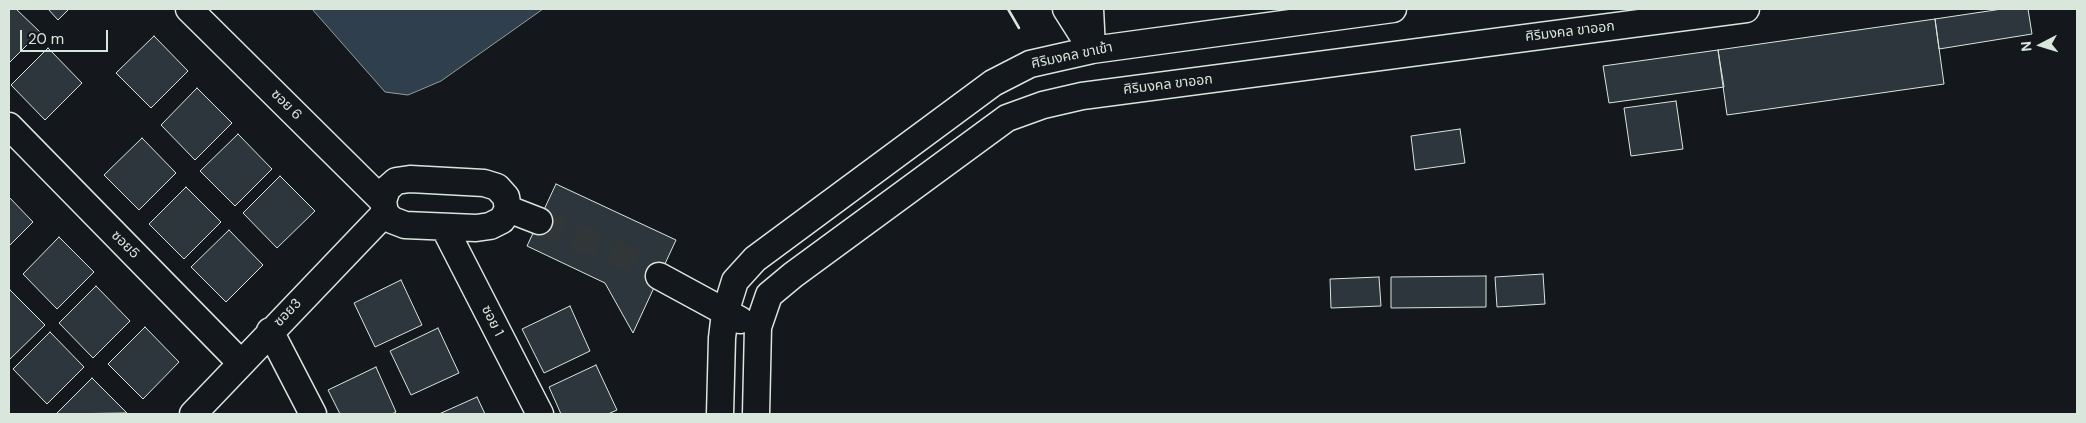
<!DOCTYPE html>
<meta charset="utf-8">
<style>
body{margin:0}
#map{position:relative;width:2086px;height:423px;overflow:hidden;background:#14181c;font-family:"DM Sans",sans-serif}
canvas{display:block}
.frame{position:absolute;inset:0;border:10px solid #d8e6dc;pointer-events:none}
.north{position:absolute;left:2016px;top:20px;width:50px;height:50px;-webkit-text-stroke:4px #14181c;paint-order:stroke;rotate:265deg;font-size:14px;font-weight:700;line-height:20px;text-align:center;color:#d8e6dc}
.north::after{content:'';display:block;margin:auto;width:18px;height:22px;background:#d8e6dc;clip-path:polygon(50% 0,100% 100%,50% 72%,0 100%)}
.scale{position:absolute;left:20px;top:30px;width:88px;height:22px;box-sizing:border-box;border:2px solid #d8e6dc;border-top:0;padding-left:6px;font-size:15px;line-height:18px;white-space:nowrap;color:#d8e6dc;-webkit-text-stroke:4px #14181c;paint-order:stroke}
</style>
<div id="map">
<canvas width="2086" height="423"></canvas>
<div class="frame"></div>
<div class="north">N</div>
<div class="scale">20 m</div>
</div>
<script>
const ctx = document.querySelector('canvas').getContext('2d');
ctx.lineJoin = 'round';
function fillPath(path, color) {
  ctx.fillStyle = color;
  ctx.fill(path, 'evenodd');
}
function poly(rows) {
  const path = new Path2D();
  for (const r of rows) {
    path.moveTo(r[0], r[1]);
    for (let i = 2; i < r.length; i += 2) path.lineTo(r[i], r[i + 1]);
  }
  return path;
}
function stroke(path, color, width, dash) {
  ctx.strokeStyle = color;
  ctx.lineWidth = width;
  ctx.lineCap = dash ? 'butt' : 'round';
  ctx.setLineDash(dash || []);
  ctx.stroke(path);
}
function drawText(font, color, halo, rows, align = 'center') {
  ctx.font = font + ' "DM Sans","Noto Sans Thai",sans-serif';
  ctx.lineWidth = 4;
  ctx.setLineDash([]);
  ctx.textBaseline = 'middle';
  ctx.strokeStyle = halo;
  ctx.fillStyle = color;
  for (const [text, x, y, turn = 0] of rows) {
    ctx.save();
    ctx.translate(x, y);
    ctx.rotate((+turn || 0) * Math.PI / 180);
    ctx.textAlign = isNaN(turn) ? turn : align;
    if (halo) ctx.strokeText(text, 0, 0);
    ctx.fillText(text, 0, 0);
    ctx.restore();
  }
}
const water = poly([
 [312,9,543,9,441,81,408,95,385,92,312,9]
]);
const building = poly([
 [9,9,16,9,40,32,9,63,9,9],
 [48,9,69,9,58,20,48,9],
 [2002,9,2028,9,2032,34,1939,49,1935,19,2002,9],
 [1935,19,1944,84,1727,115,1718,50,1935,19],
 [154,36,188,71,151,108,116,73,154,36],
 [48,48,82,83,45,120,11,85,48,48],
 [1718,50,1724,87,1609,103,1603,66,1718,50],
 [197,88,232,123,195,160,161,125,197,88],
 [1676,101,1683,149,1631,156,1624,108,1676,101],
 [1460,129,1465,163,1415,170,1411,136,1460,129],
 [238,134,272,169,235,206,200,171,238,134],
 [142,138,176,173,139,210,104,175,142,138],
 [280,176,315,211,277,248,243,213,280,176],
 [556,184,676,240,633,333,605,283,527,246,556,184],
 [186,187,221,222,184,259,149,224,186,187],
 [9,197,33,222,9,246,9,197],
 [229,230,263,265,226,302,191,267,229,230],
 [59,237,94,272,57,309,23,274,59,237],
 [1543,274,1545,304,1497,307,1495,277,1543,274],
 [1486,276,1486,307,1391,308,1391,277,1486,276],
 [1379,277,1381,306,1331,308,1330,279,1379,277],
 [401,280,422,325,375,347,354,303,401,280],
 [96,286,130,321,93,358,59,323,96,286],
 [10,290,45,325,9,360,9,291,10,290],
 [570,306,590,351,544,373,522,329,570,306],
 [145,327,179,362,143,399,108,364,145,327],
 [438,328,459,373,411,395,390,351,438,328],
 [50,332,84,367,47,404,13,369,50,332],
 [596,365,617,410,608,414,561,414,549,387,596,365],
 [376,367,396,412,392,414,340,414,328,390,376,367],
 [92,378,127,413,56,414,92,378],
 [477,397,485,414,439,414,477,397]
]);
const streetTunnel = poly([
 [539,221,613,251,659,276]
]);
const street = poly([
 [189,9,383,201],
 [1066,9,1092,50],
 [1090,9,1092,49],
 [9,126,241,363],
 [410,179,484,183,497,187,506,197,508,209,502,220,490,226,476,228,405,225,392,220,385,213,383,201,387,189,396,181,410,179],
 [508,209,539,221],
 [444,227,540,414],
 [659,276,740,320],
 [270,331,313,414],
 [193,414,385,213],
 [720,414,722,338,725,313,735,281,755,259,993,83,1030,64,1092,50,1393,9],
 [756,414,758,327,769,295,793,275,1007,118,1043,105,1082,96,1746,9]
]);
const wall = poly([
 [1008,9,1019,28]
]);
const streetNames = [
 ["ศิริมงคล ขาออก",1570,32,-7],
 ["ศิริมงคล ขาเข้า",1072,56,-12],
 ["ศิริมงคล ขาออก",1168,85,-7],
 ["ซอย 6",286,105,45],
 ["ซอย5",125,245,45],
 ["ซอย3",288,313,-46],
 ["ซอย 1",492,321,63]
];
fillPath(water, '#2f3f4d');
stroke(water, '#939e99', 1);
fillPath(building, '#2c363c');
stroke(building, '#d8e6dc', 1);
stroke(streetTunnel, '#313739', 26, [26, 13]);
stroke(street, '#d8e6dc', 29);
stroke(street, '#14181c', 26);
stroke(wall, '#d8e6dc', 2.5);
drawText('14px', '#d8e6dc', '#14181c', streetNames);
</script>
